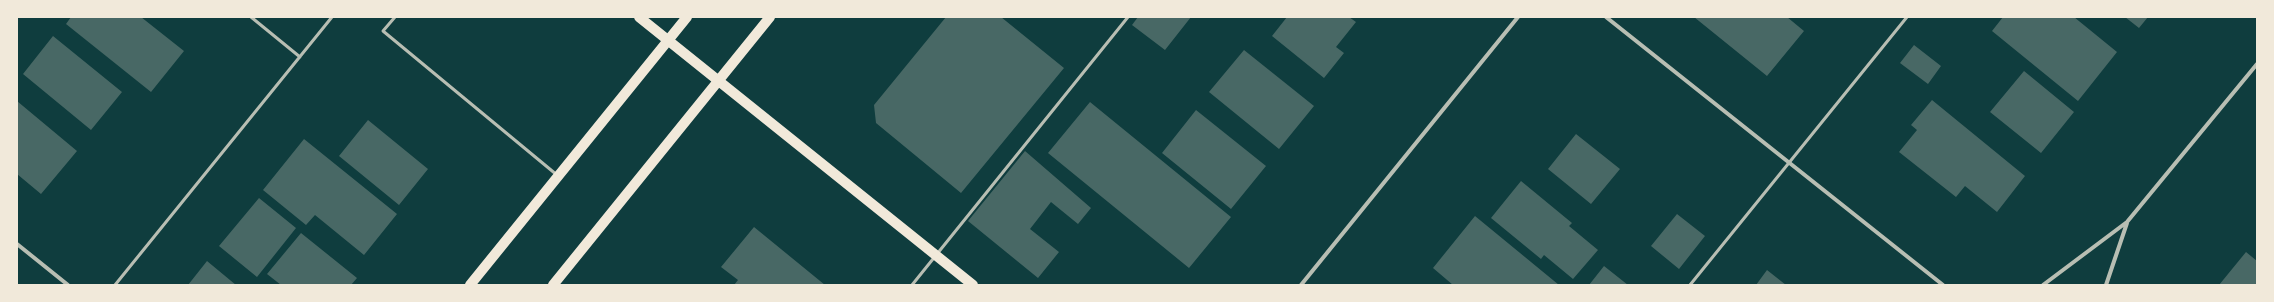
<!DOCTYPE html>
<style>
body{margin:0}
#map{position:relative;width:2274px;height:302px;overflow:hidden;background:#0f3d3e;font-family:Arial,sans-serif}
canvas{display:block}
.frame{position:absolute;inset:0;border:18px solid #f1e9da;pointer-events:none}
</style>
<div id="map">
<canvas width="2274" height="302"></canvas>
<div class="frame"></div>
</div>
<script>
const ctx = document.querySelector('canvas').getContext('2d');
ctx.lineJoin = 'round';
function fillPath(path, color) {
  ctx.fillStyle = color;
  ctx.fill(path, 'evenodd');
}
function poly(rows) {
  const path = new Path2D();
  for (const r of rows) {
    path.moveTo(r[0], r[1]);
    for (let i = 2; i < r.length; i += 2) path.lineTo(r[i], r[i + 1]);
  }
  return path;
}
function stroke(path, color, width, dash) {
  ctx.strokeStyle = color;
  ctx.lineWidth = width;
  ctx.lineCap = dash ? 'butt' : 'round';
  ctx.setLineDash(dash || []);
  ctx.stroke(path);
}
const building = poly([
 [71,17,141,17,184,51,151,92,66,24],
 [946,17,1001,17,1064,68,961,193,876,123,874,105],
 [1138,17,1191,17,1165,50,1132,25],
 [1287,17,1349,17,1356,22,1336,47,1344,53,1324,78,1272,36],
 [1694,17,1787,17,1804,31,1767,76],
 [2003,17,2074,17,2117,52,2078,101,1992,31],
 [2125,17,2148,17,2139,28],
 [53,36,122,92,91,130,23,74],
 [1914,45,1941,66,1928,84,1900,63],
 [1244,50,1314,106,1279,149,1209,92],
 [2024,71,2074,112,2041,153,1990,112],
 [1932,100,2025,176,1997,212,1965,186,1956,197,1899,152,1917,130,1911,125],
 [17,101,77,151,41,194,17,174],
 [1090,102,1231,217,1189,268,1048,153],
 [1196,110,1266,166,1231,209,1162,153],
 [368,120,428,169,399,205,339,156],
 [1576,134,1620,169,1591,204,1548,169],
 [304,139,397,214,364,255,315,215,306,225,263,190],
 [1025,151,1091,208,1078,224,1051,202,1030,229,1059,252,1038,278,968,221],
 [1521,181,1572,223,1569,226,1598,250,1573,279,1544,255,1541,259,1491,218],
 [259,198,296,228,257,277,219,246],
 [1677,214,1705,236,1679,269,1651,246],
 [1475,216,1559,285,1453,285,1433,268],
 [754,227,825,285,734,285,738,280,721,267],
 [301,233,357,278,351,285,281,285,267,274],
 [2246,252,2257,261,2257,285,2219,285],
 [207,261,236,285,188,285],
 [1604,266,1628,285,1589,285],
 [1767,270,1786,285,1756,285]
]);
const service = poly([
 [251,17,300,57],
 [395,17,383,31,557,175],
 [115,285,332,17],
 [912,285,1128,17],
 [1690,285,1907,17]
]);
const minor = poly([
 [1606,17,1943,285],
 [17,244,68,285],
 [1301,285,1518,17],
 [2043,285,2127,222,2257,64],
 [2106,285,2127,223]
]);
const primary = poly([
 [639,17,973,285],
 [470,285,687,17],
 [553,285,770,17]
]);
fillPath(building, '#486865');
stroke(service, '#b8beb3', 3);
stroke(minor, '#b8beb3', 4);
stroke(primary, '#f1e9da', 10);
</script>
